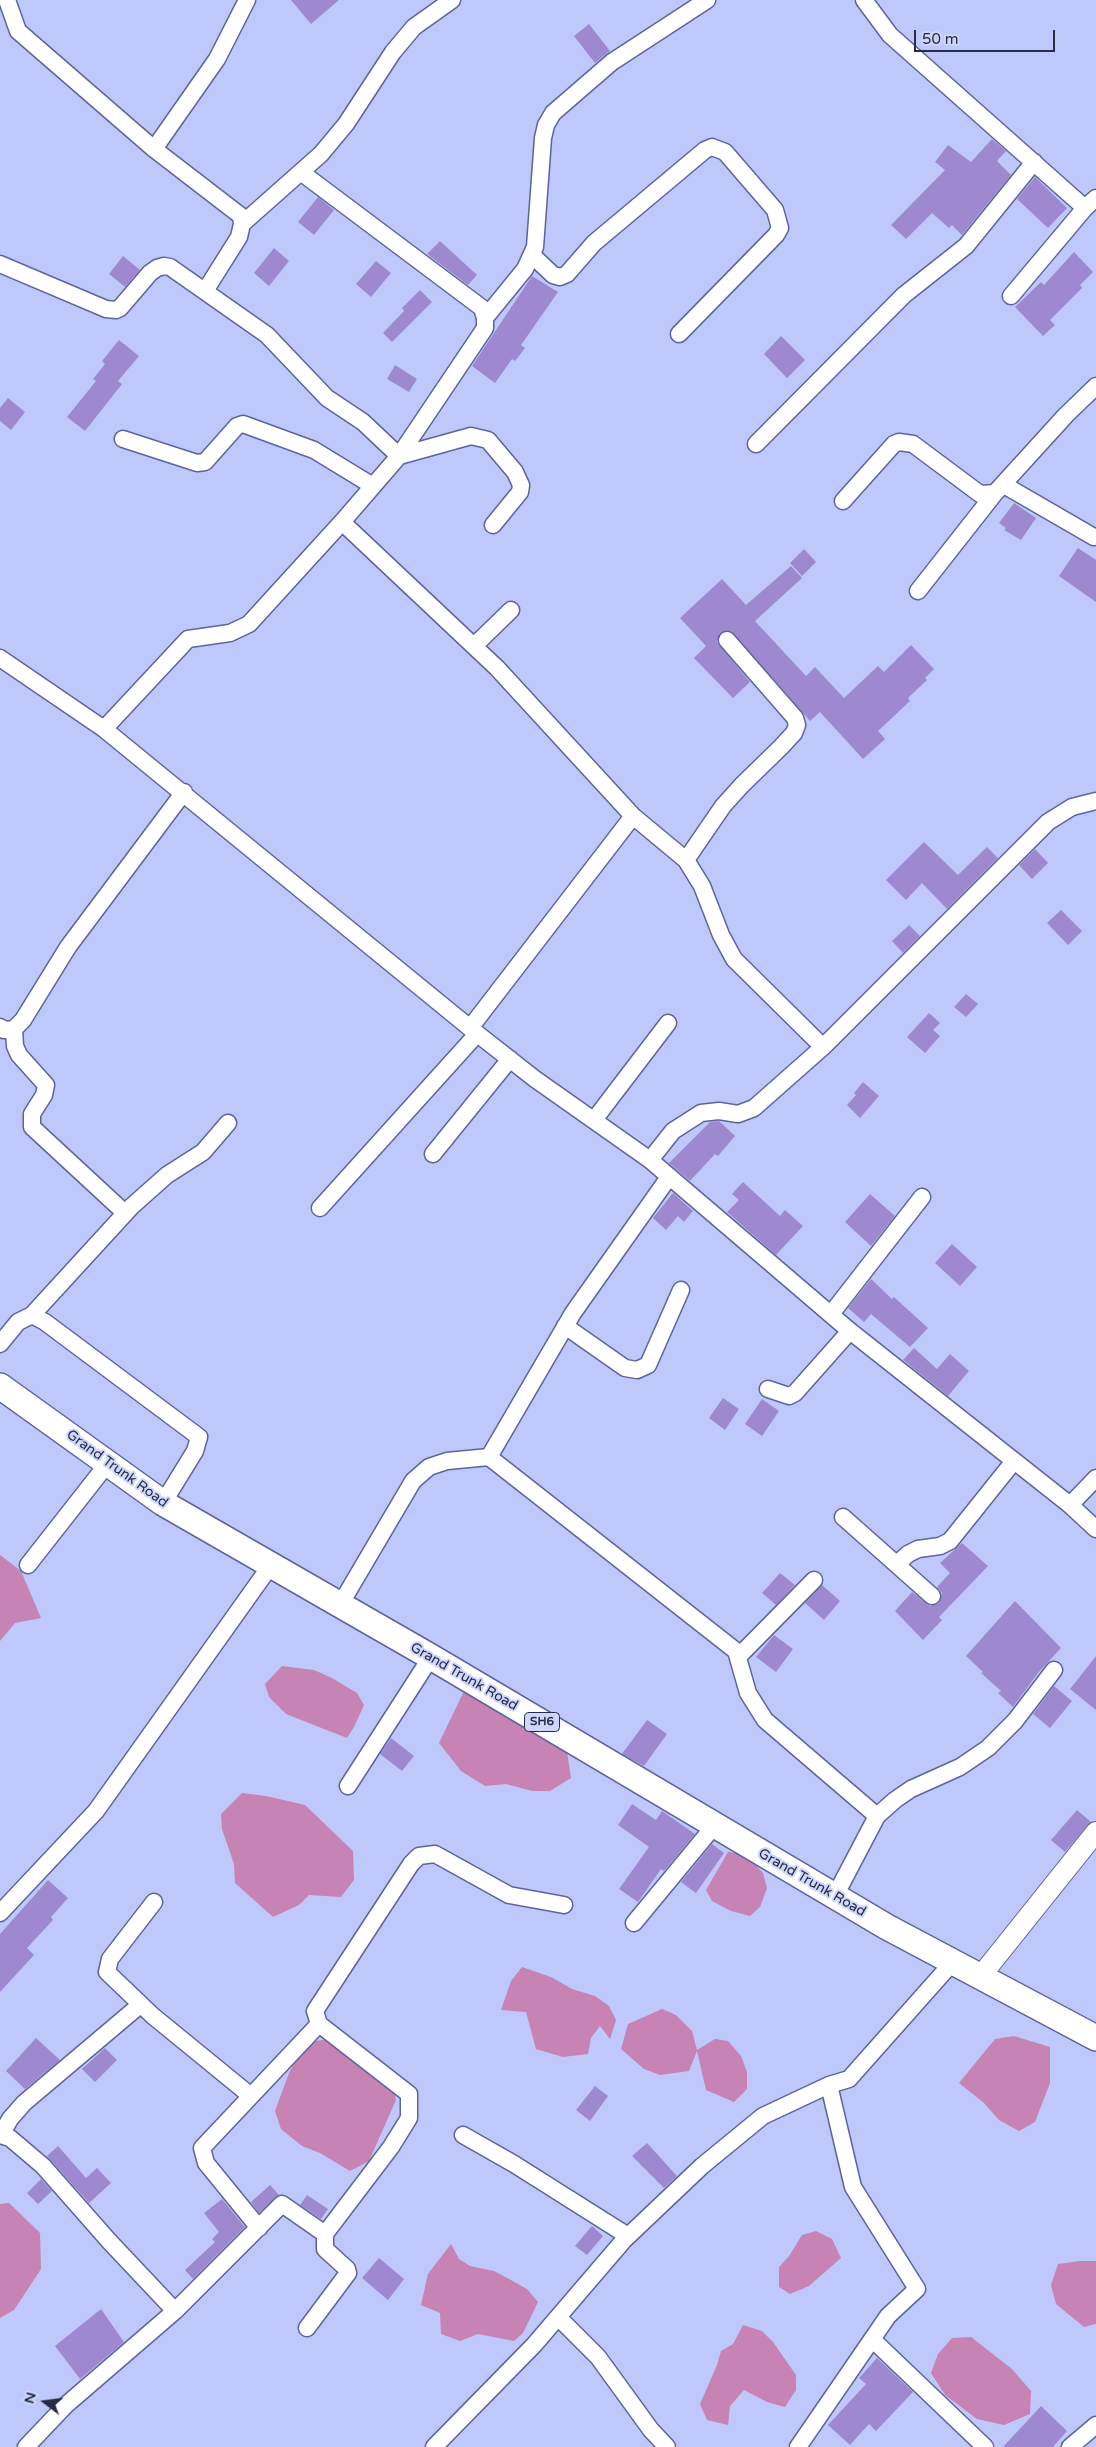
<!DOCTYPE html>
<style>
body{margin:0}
#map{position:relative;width:1096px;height:2447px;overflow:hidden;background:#bfc8fb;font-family:"Varela Round",sans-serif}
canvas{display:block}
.north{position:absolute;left:20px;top:2377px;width:50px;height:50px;-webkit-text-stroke:4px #cfd6fc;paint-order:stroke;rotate:285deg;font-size:14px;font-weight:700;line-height:20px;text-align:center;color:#272b43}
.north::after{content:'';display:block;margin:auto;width:18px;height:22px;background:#272b43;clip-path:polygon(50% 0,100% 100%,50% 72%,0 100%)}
.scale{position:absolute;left:914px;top:30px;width:141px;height:22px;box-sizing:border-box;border:2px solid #272b43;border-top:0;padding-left:6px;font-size:15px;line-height:18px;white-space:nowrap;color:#272b43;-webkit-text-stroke:4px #cfd6fc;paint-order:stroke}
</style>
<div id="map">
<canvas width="1096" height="2447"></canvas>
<div class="north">N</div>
<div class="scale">50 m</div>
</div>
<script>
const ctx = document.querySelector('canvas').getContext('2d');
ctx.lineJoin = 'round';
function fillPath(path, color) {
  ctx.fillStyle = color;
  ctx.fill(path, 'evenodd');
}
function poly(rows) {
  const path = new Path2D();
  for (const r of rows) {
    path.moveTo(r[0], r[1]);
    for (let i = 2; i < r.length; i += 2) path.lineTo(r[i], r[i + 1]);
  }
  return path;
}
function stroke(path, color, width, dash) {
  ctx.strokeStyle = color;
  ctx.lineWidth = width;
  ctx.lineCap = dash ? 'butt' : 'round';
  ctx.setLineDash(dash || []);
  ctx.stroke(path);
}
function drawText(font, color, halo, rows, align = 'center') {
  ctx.font = font + ' "Varela Round",sans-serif';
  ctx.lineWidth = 4;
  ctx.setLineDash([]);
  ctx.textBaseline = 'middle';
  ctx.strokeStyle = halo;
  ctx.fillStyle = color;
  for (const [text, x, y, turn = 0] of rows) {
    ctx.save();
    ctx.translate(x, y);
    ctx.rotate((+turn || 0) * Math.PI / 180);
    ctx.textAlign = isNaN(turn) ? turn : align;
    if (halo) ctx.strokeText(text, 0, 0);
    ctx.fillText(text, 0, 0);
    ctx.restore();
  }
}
const water = poly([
 [0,1555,21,1571,41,1618,15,1623,0,1641],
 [282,1666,314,1670,332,1678,357,1693,364,1705,354,1727,347,1738,286,1714,269,1697,265,1684],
 [464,1691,567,1751,571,1778,550,1791,532,1791,506,1784,485,1786,461,1771,439,1743],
 [242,1793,266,1796,305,1805,353,1851,354,1880,341,1897,309,1895,299,1905,273,1917,235,1883,234,1864,222,1829,221,1814],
 [728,1852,746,1854,763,1873,767,1888,760,1907,750,1916,731,1911,712,1901,706,1890],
 [522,1967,551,1977,572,1989,595,1996,609,2006,616,2020,610,2039,600,2026,591,2038,588,2054,563,2057,536,2049,526,2012,501,2010,511,1981],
 [662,2009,676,2015,692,2031,697,2050,715,2039,728,2041,741,2056,747,2072,747,2089,734,2102,706,2090,697,2051,689,2071,660,2075,644,2069,621,2049,628,2024],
 [1014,2036,1050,2047,1050,2083,1035,2122,1019,2131,999,2120,984,2103,959,2083,995,2039],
 [328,2039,346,2056,393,2085,396,2100,369,2161,350,2171,320,2153,302,2146,281,2129,275,2111,289,2073,305,2043],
 [9,2203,40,2233,41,2269,14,2310,0,2318,0,2204],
 [816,2231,832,2239,841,2258,809,2286,790,2294,779,2287,779,2267,789,2256,802,2235],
 [451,2244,459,2259,470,2266,494,2271,509,2279,527,2289,538,2302,523,2333,514,2341,478,2334,460,2341,441,2334,440,2313,421,2305,428,2274],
 [1080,2261,1096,2261,1096,2324,1084,2327,1056,2304,1051,2285,1058,2264],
 [743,2325,762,2331,773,2342,796,2375,796,2390,785,2407,767,2402,744,2390,730,2406,728,2425,707,2420,700,2404,717,2365,721,2351,733,2344],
 [971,2337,1012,2369,1031,2391,1030,2414,1004,2425,977,2419,945,2395,931,2373,938,2354,952,2338]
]);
const building = poly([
 [291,0,339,0,311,24],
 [589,24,610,51,595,63,574,36],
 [992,139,1006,151,997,161,1011,175,962,235,952,225,949,228,932,213,906,239,891,225,945,170,935,162,948,145,971,162],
 [1035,177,1067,208,1048,228,1017,199],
 [318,197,334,210,314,235,298,222],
 [440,241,477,275,468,285,427,254],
 [274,248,289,261,269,286,254,273],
 [1074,252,1093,272,1080,285,1082,288,1050,320,1055,325,1043,336,1015,307,1041,282,1044,285],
 [123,256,140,270,125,287,109,274],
 [376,261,391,273,371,297,356,284],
 [532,276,558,292,521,345,525,348,515,361,512,359,495,383,472,366],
 [420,290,432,302,392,342,383,333,404,311,402,308],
 [781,336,805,360,787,378,764,354],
 [119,340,139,356,118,381,122,384,85,431,67,417,96,381,93,379,105,364,102,361],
 [395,365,417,379,409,392,387,379],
 [8,398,25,412,11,430,0,421,0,408],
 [1014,503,1036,518,1021,540,1004,530,1006,528,999,523],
 [1078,548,1096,560,1096,602,1059,576],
 [804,549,816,562,802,576,790,563],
 [791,566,802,578,755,621,806,676,815,667,844,698,878,666,884,672,911,645,934,669,925,678,927,680,908,698,910,701,878,731,885,739,863,759,820,712,810,721,731,631,720,633,717,642,750,682,733,698,694,658,706,646,680,618,722,579,746,605],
 [924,842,958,875,987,847,998,858,947,909,922,883,906,900,886,880],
 [1035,849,1048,863,1032,879,1019,865],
 [1061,910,1082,931,1068,945,1047,923],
 [909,925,920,936,903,953,892,941],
 [966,994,978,1004,966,1017,954,1007],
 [929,1013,940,1023,933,1030,940,1036,925,1053,907,1037],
 [863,1082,879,1096,860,1118,847,1105,856,1095,854,1093],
 [719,1121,735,1136,718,1156,715,1154,690,1181,669,1163,710,1122],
 [743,1182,780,1216,785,1210,803,1226,776,1255,727,1212,739,1200,732,1194],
 [673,1193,693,1211,684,1222,678,1216,666,1230,653,1218],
 [870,1194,895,1216,871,1246,845,1222],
 [952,1244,977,1267,960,1286,935,1263],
 [871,1279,892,1299,894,1297,928,1328,910,1347,871,1314,864,1322,848,1308],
 [914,1348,937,1369,950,1354,969,1371,948,1396,903,1360],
 [723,1398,739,1409,725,1430,709,1418],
 [762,1399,779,1411,762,1436,745,1424],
 [962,1543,988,1566,939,1617,942,1620,923,1640,895,1611,912,1592,930,1606,939,1603,942,1593,937,1587,950,1573,940,1563],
 [780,1573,795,1585,776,1605,762,1593],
 [822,1585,840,1601,824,1620,805,1603],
 [1015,1601,1061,1648,1038,1673,1013,1707,998,1693,1001,1691,981,1673,983,1672,966,1656],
 [774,1635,793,1649,776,1672,756,1657],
 [1096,1656,1096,1710,1070,1689],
 [1054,1686,1072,1701,1050,1728,1033,1714],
 [647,1720,667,1734,644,1766,622,1754],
 [391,1738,414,1756,402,1771,380,1754],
 [632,1804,656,1820,662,1811,695,1834,664,1871,661,1869,638,1902,619,1889,649,1847,618,1825],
 [1077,1810,1091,1822,1065,1852,1051,1840],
 [712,1844,724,1853,696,1893,681,1882],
 [48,1880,68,1898,51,1917,53,1920,27,1948,34,1955,0,1992,0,1934],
 [36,2038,60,2060,25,2089,6,2071],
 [105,2048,117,2060,95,2082,82,2069],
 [595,2086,608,2096,590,2121,576,2110],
 [647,2143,677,2176,664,2188,632,2156],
 [58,2146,86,2178,97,2168,111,2183,89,2203,47,2156],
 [41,2179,52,2191,38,2204,27,2193],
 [270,2185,279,2195,259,2213,251,2202],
 [307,2195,328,2209,321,2219,300,2205],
 [222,2199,245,2227,193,2279,185,2270,215,2242,212,2239,219,2232,204,2213],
 [592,2226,603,2236,587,2255,575,2246],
 [379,2258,404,2279,388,2300,362,2278],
 [101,2309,124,2342,80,2379,55,2346],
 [877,2358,913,2392,876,2431,869,2424,850,2445,828,2425,866,2384,859,2378],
 [1041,2406,1067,2431,1053,2447,1003,2447]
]);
const minor = poly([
 [7,0,18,31,154,149,241,216,242,224,239,237,205,291],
 [864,0,890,35,1085,208],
 [154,149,217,59,247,0],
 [302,173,482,308,485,318,485,328,399,456,342,522,249,624,230,633,188,639,104,729,470,1028,535,1079,650,1160,850,1331,1070,1505,1096,1529],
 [242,224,321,154,346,124,393,52,414,27,452,0],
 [532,255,553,275,560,277,567,274,594,243,705,150,712,147,725,152,775,210,780,228,776,235,679,334],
 [0,264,106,309,116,310,120,308,150,273,157,268,164,266,170,267,267,335,327,398,363,422,399,456,471,436,488,440,515,472,521,485,520,492,493,525],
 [1011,296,1085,208,1096,198],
 [485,318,525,269,535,247,543,138,546,125,553,113,612,62,707,0],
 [123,439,197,463,205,462,237,426,243,424,314,450,373,486],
 [756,444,904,295,966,246,1034,162],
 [1004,485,1094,537],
 [843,501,894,444,899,442,913,444,980,494,995,493,1066,415,1096,386],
 [342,522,497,668,633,816,686,860,702,886,721,935,734,959,823,1047],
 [918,591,995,493],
 [474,646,511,610],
 [0,658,104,729],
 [686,860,723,806,742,785,781,747,794,733,797,725,795,718,727,640],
 [0,1027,4,1030,14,1029,23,1020,68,947,184,792],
 [470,1028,633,816],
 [14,1029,15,1046,19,1055,46,1085,44,1095,32,1114,32,1127,125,1213],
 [594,1120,668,1023],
 [433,1154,510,1059],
 [650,1160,673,1131,701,1113,719,1111,738,1114,754,1108,823,1047,1048,822,1072,807,1096,801],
 [320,1208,477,1034],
 [831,1314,922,1197],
 [32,1315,45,1322,199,1437,195,1451,163,1503],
 [565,1326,625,1368,637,1370,648,1365,681,1290],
 [0,1344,18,1322,32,1315,131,1207,167,1175,203,1152,228,1123],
 [768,1389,789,1396,795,1393,850,1331],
 [489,1457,573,1313,669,1177],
 [1070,1505,1096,1478],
 [843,1517,932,1596],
 [897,1564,908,1554,918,1549,940,1546,950,1541,1014,1461],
 [28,1565,108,1463],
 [340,1605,413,1481,429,1467,447,1461,489,1457,736,1651,748,1693,765,1720,877,1816],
 [738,1657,814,1580],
 [348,1786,431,1657],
 [835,1896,877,1816,895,1800,911,1789,960,1767,988,1748,1015,1721,1054,1670],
 [154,1902,110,1959,107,1972,153,2016,251,2096],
 [0,1913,96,1811,271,1565],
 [634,1923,715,1825],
 [0,2135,10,2138,43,2166,109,2241,175,2311],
 [1,2135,10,2119,24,2103,140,2005],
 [463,2135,514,2164,628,2236],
 [259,2228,206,2163,202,2148,319,2024],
 [558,2317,598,2357,651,2430,667,2447],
 [307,2328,348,2273,347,2269,325,2249,325,2234],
 [872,2339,985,2447],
 [26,2447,66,2405,175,2311,282,2204,325,2234,391,2147,409,2118,409,2094,319,2024,315,2011,411,1864,419,1856,435,1854,509,1895,564,1905],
 [434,2447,534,2345,624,2240,702,2166,763,2116,829,2085,849,2079,952,1963],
 [798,2447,888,2316,917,2289,853,2187,829,2085],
 [1070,2447,1096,2425]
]);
const tertiary = poly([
 [980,1977,1096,1832]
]);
const primary = poly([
 [0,1386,163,1503,431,1657,887,1927,1096,2038]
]);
const shields = [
 [542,1722,35]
];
const shieldNames = [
 ["SH6",542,1722]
];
const streetNames = [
 ["Grand Trunk Road",117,1469,36],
 ["Grand Trunk Road",464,1677,30],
 ["Grand Trunk Road",812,1883,30]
];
fillPath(water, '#c683b4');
fillPath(building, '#9e89d0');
stroke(minor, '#5c649c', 19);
stroke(tertiary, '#5c649c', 22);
stroke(primary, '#5c649c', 28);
stroke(minor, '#fff', 16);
stroke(tertiary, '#fff', 20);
stroke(primary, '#fff', 25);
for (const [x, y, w] of shields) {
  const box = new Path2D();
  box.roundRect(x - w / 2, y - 9.5, w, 19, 4);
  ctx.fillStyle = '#cfd6fc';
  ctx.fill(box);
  stroke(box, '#272b43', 1);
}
drawText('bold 12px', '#272b43', null, shieldNames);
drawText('14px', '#272b43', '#cfd6fc', streetNames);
</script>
